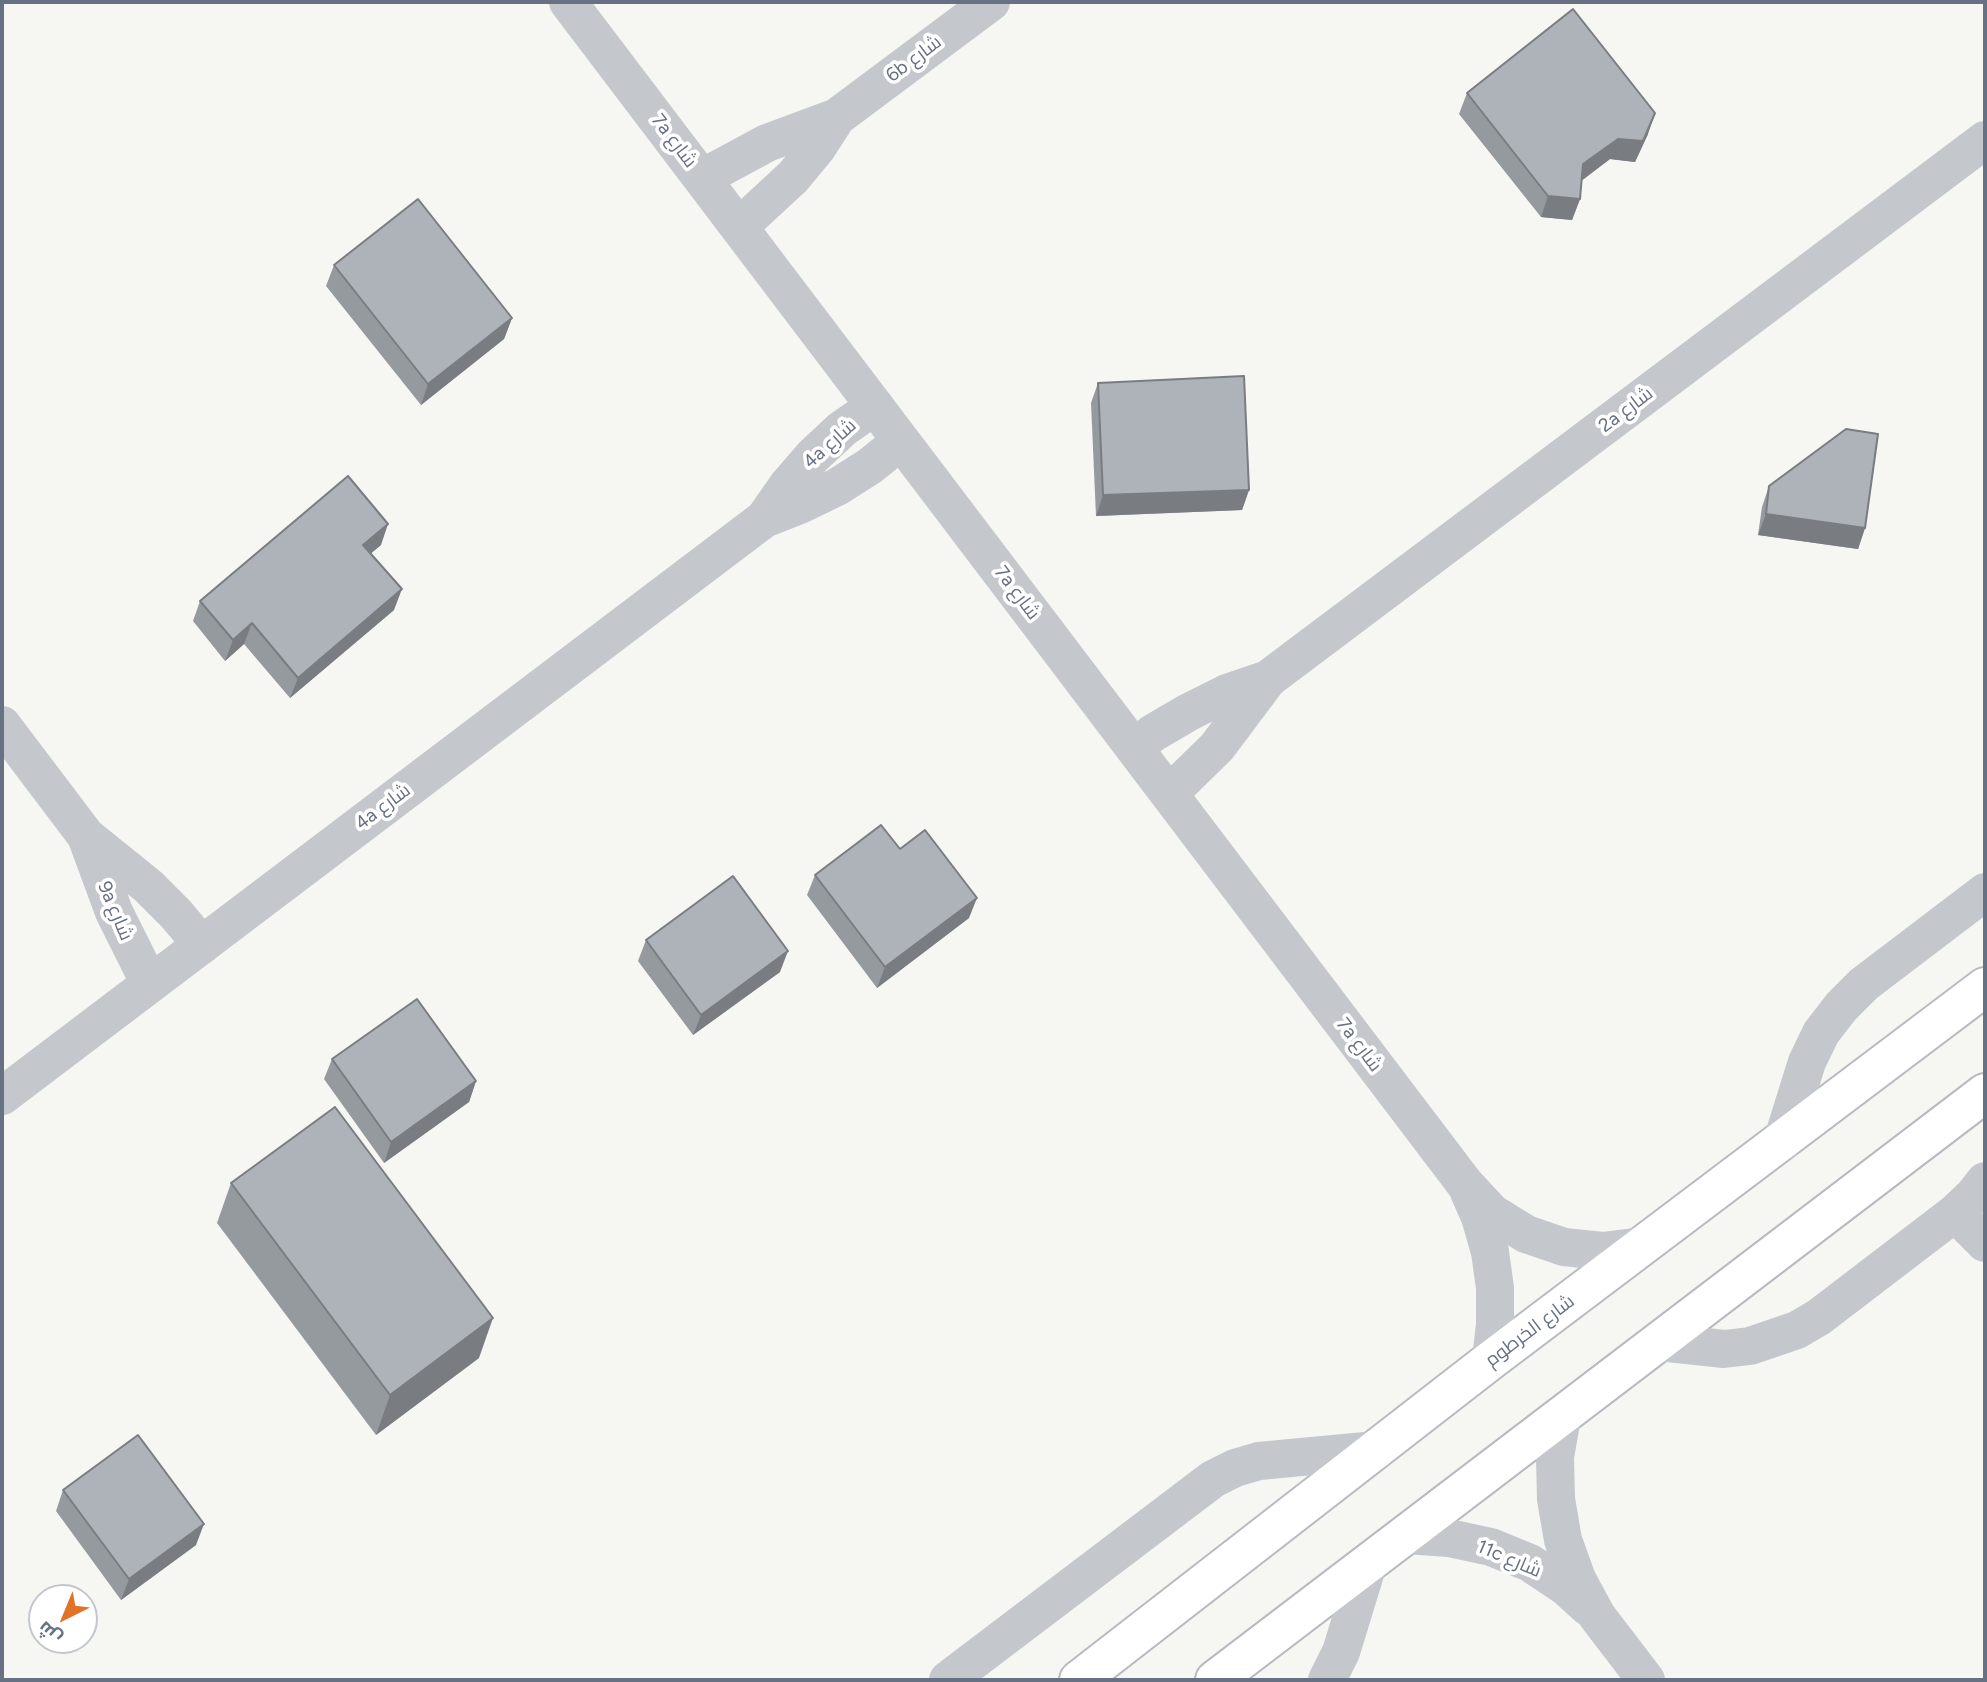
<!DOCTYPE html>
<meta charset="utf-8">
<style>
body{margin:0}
#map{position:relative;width:1987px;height:1682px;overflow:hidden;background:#f6f6f3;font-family:Figtree,Cairo,sans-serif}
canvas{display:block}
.frame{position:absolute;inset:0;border:4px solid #667184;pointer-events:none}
.north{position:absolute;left:28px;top:1584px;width:70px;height:70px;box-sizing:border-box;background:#fff;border:2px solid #c2c6ce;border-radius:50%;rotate:223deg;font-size:19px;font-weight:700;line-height:28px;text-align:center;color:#667184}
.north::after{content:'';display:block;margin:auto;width:24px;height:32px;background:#e17228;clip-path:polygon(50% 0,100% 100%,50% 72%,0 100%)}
</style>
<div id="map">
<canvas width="1987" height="1682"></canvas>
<div class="frame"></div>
<div class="north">ش</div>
</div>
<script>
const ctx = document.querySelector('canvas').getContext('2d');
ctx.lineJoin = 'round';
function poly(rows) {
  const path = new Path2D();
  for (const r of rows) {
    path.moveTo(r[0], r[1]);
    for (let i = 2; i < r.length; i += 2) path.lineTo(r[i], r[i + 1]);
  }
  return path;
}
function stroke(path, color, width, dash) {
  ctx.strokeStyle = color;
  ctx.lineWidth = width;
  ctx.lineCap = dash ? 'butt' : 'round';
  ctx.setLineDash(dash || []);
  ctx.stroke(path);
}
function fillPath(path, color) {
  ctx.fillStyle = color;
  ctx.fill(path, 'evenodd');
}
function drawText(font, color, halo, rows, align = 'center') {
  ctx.font = font + ' Figtree,Cairo,sans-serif';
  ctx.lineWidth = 7;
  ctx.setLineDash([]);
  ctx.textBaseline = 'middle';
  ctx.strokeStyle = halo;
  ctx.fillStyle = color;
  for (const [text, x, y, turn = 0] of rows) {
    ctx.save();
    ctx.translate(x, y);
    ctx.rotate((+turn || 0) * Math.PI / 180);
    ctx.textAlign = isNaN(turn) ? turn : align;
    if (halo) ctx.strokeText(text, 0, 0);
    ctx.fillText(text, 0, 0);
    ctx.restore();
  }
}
const minor = poly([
 [568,2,1465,1184,1492,1213,1526,1234,1564,1247,1603,1251,1642,1246],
 [702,178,767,143,837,117,991,2],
 [739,227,793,177,817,148,837,117],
 [764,519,787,486,813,456,842,429,875,406],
 [2,725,86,836,148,886,176,914,202,945],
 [1134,748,1153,733,1189,712,1227,693,1268,679],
 [1169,794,1217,747,1268,679,1985,140],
 [86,836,114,912,150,984],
 [2,1096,764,519,802,504,837,487,870,466,901,441],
 [1782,1142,1807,1062,1821,1033,1841,1007,1864,984,1985,892],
 [1469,1192,1480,1217,1490,1252,1495,1288,1495,1324,1491,1360],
 [1955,1213,1985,1243],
 [1659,1342,1724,1349,1750,1346,1797,1330,1819,1317,1955,1213,1974,1195,1985,1181],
 [1562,1417,1555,1457,1556,1499,1563,1540,1577,1579,1597,1616,1646,1680],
 [1406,1535,1449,1538,1491,1547,1530,1563,1566,1587,1588,1607],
 [948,1680,1213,1479,1235,1468,1259,1461,1376,1450],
 [1327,1680,1341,1652,1368,1564]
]);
const major = poly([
 [1079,1680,1491,1360,1985,987],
 [1215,1680,1985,1093]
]);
const wall = poly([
 [1467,93,1648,134,1635,162,1610,159,1582,180,1580,199,1572,220,1541,217,1459,114],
 [334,265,512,318,504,339,421,405,326,286],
 [1098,383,1249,490,1242,510,1096,516,1091,403],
 [1769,486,1865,528,1858,549,1758,535,1762,507],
 [381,545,371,553,394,610,290,698,244,644,225,661,193,621,200,601],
 [900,849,969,918,877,988,807,895,815,875],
 [646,940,780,972,693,1035,638,961],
 [332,1059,476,1081,469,1102,384,1163,324,1079],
 [231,1183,479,1358,376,1435,217,1223],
 [63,1490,196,1545,121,1600,56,1511]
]);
const shadedWall = poly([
 [1655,113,1648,134,1635,162,1610,159,1576,185,1583,164],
 [1548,196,1580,199,1572,220,1541,217],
 [512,318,504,339,421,405,428,384],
 [1249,490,1242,510,1096,516,1103,495],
 [1766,514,1865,528,1858,549,1758,535],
 [388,524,381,545,356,566,363,545],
 [402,589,394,610,290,698,298,678],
 [252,623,244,644,225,661,233,640],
 [977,898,969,918,877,988,885,967],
 [788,951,780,972,693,1035,701,1015],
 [476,1081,469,1102,384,1163,391,1142],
 [493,1318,479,1358,376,1435,390,1395],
 [204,1524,196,1545,121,1600,129,1579]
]);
const building = poly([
 [1573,9,1655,113,1643,141,1618,139,1583,164,1580,199,1548,196,1467,93,1573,9],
 [418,199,512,318,428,384,334,265,418,199],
 [1244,376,1249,490,1103,495,1098,383,1244,376],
 [1846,429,1878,434,1865,528,1766,514,1769,486,1846,429],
 [348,476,388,524,363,545,402,589,298,678,252,623,233,640,200,601,348,476],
 [881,825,900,849,925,830,977,898,885,967,815,875,881,825],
 [733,876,788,951,701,1015,646,940,733,876],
 [417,999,476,1081,391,1142,332,1059,417,999],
 [335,1107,493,1318,390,1395,231,1183,335,1107],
 [138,1435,204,1524,129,1579,63,1490,138,1435]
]);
const streetNames = [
 ["6b شارع",914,59,-37],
 ["7a شارع",674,141,53],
 ["2a شارع",1626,410,-37],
 ["4a شارع",830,444,-42],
 ["7a شارع",1017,593,53],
 ["4a شارع",383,807,-37],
 ["9a شارع",115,911,67],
 ["7a شارع",1359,1045,53],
 ["شارع الخرطوم",1530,1331,-37],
 ["11c شارع",1509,1559,23]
];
stroke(major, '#b7babf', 42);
stroke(minor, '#c4c7cb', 38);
stroke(major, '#fff', 38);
fillPath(wall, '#959a9f');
fillPath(shadedWall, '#797d82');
fillPath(building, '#adb3b9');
stroke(building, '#797d82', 2);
drawText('19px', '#667184', '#fff', streetNames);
</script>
